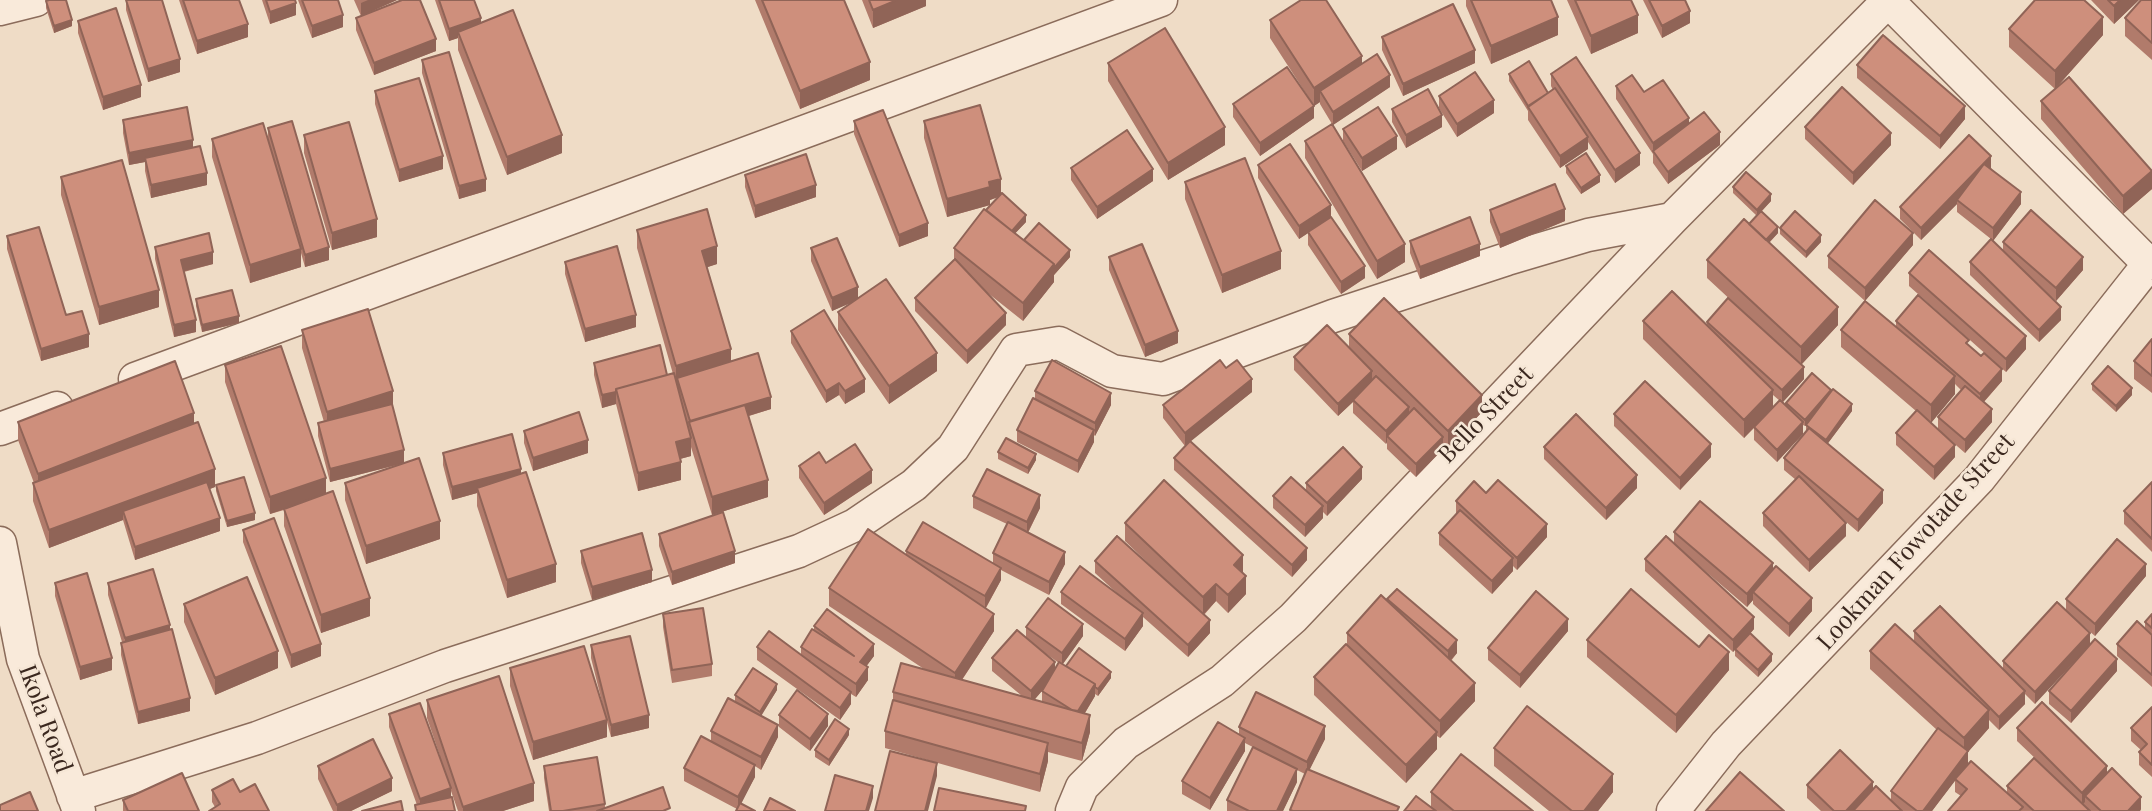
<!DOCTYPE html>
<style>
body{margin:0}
canvas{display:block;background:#efdcc6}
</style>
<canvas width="2152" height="811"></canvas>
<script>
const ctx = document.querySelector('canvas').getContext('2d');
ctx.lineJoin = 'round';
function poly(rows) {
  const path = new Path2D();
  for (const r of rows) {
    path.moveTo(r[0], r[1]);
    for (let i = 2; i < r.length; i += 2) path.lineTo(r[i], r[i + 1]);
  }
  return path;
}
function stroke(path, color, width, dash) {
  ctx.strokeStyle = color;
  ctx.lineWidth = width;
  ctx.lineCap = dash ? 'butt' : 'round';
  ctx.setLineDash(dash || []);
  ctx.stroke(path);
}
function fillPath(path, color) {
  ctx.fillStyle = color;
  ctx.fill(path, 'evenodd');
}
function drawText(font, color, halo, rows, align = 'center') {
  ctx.font = font + ' "Playfair Display",serif';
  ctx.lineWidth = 5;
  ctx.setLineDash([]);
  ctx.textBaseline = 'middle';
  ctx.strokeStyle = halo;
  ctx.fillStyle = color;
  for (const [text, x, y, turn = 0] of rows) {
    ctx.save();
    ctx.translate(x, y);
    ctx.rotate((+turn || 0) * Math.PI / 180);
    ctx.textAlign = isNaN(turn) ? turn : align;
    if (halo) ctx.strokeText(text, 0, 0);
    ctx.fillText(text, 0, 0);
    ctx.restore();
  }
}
const minor = poly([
 [1888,1,2149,264],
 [0,9,36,0],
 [135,379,1161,0],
 [0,429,57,408],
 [0,543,23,659,79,811],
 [73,796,257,738,445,666,799,551,855,525,914,485,953,448,1016,350,1059,343,1112,371,1163,379,1333,316,1507,259,1588,235,1672,219],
 [1072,811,1082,787,1126,743,1222,681,1293,618,1672,219,1889,0],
 [1673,811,1726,744,1979,479,2152,260]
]);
const wall = poly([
 [126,0,162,0,180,72,148,82,126,10],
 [179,0,239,0,248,37,197,54],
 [262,0,295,0,296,15,270,24],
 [298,0,338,0,343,27,312,38],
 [354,0,397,0,361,16],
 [435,0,474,0,481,23,562,153,507,175,458,50,458,38,449,41],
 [755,0,844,0,870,80,800,109],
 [862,0,926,0,926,6,873,28],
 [1466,0,1551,0,1558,35,1491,64,1466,6],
 [1567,0,1631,0,1638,33,1591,54],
 [1643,0,1685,0,1690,23,1662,38],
 [2091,0,2139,0,2114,24],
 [2152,0,2152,60,2125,36,2125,18],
 [46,1,72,26,54,33,46,8],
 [356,18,436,51,374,75,356,30],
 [1270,20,1362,64,1390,87,1333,125,1405,262,1377,279,1305,158,1305,141,1332,124,1320,104,1320,102,1314,106,1270,38],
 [78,21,141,97,103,110,78,33],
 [2009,29,2103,35,2057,87,2152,189,2123,214,2041,119,2041,101,2055,89,2009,47],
 [1382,37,1475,63,1403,96,1382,50],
 [422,60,486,191,459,199,422,73],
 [1108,63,1225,145,1168,180,1108,81],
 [1857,65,1965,119,1940,149,1857,78],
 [1509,74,1548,93,1553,90,1551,86,1551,74,1640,165,1615,183,1588,142,1588,149,1560,168,1528,120,1528,111,1509,81],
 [1616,86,1644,92,1720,145,1668,184,1653,163,1653,154,1616,99],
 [375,91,443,169,399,182,375,104],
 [1439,96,1494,113,1457,137,1439,108],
 [1233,104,1314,118,1260,156,1233,117],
 [1392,109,1442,127,1406,148,1392,122],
 [123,120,193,148,207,185,151,198,145,171,145,162,129,165,123,133],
 [854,121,928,236,899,247,854,134],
 [924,121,1001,194,1026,222,1015,233,1024,240,1070,257,1054,275,1054,282,1023,321,984,290,1006,325,967,364,915,311,915,298,954,261,954,248,998,197,990,200,990,205,947,217,924,138],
 [1805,127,1891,145,1853,185,1805,139],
 [268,128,329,260,305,267,301,253,301,267,250,283,212,157,212,139,268,141],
 [1343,129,1397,149,1362,171,1343,141],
 [304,135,377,237,332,250,304,153],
 [1258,165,1331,217,1365,278,1341,294,1308,245,1308,233,1299,239,1258,178],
 [1566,166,1600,182,1581,194,1566,173],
 [1071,168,1153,181,1097,219,1071,180],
 [1991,168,2021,204,1993,241,2003,251,2003,242,2083,270,2056,301,2041,288,2061,320,2039,342,1970,275,1970,262,1991,239,1957,212,1957,204,1921,240,1900,219,1900,207],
 [745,175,816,197,755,218,745,187],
 [61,177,159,307,99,325,61,195],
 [1185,182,1281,269,1222,293,1185,199],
 [1733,187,1771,201,1761,212,1778,233,1769,243,1838,325,1801,365,1804,379,1783,402,1786,405,1786,403,1831,392,1852,411,1827,444,1883,503,1858,532,1838,515,1846,536,1809,572,1763,526,1763,513,1796,480,1784,470,1784,458,1806,431,1806,425,1810,420,1805,426,1803,425,1803,434,1777,462,1754,440,1754,427,1758,424,1744,438,1643,339,1643,321,1707,325,1707,322,1762,329,1707,278,1707,260,1749,224,1757,216,1733,193],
 [1773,395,1780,401,1773,407],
 [1490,210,1565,221,1500,248,1490,222],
 [1780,228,1821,242,1806,258,1780,234],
 [637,230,717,264,707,267,731,362,771,409,749,416,768,497,712,515,691,447,691,456,680,459,681,480,638,491,616,404,602,408,594,375,594,363,667,375,673,374,637,248],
 [7,236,89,347,41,361,7,249],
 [1410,241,1480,256,1420,279,1410,253],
 [1913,245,1865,301,1828,268,1828,256],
 [155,247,213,264,184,272,196,332,174,337,155,259],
 [811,248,858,299,937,371,889,404,838,330,838,312,853,301,832,311,811,261],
 [1109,257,1178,343,1145,357,1109,270],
 [565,262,636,327,585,342,565,274],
 [1909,273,2026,349,2006,372,1909,286],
 [196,299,239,323,202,332,196,306],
 [1896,321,1969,346,2002,381,1984,402,1992,422,1965,453,1941,432,1955,457,1934,480,1896,445,1896,433,1916,411,1841,347,1841,330,1896,327],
 [1955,384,1961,390,1938,417,1938,429,1931,423,1955,394],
 [302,330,393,407,404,463,440,539,366,564,345,500,345,483,401,464,330,482,318,436,318,423,324,422,302,348],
 [791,331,865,392,845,404,839,395,826,403,791,343],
 [1349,334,1482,412,1448,448,1443,444,1443,449,1416,477,1387,449,1387,442,1386,444,1353,413,1353,402,1338,416,1294,370,1294,357,1349,348],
 [2152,339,2152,393,2134,379,2134,361],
 [225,365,326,494,370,616,321,633,284,526,284,510,270,514,225,382],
 [1226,368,1252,392,1190,441,1307,560,1292,577,1174,470,1174,458,1185,446,1163,418,1163,405],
 [2092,384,2132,395,2116,412,2092,390],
 [1035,391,1111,405,1095,436,1094,435,1094,442,1078,473,1017,442,1017,430,1035,400],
 [1614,414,1711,457,1680,490,1614,426],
 [18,422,194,424,215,487,210,489,220,531,135,560,123,520,49,548,33,501,33,483,34,483,18,440],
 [524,431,588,453,533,471,524,443],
 [1544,447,1637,488,1606,520,1544,459],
 [998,452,1036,460,1028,474,998,459],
 [443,453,521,474,556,582,507,598,477,506,477,493,452,500,443,465],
 [826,463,872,483,824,515,799,478,799,466],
 [1362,479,1327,516,1323,512,1323,518,1305,537,1273,508,1273,496,1306,491,1306,483],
 [2152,482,2152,552,2124,524,2124,511],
 [216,485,255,520,227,527,216,491],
 [1486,493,1547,537,1517,570,1513,566,1513,571,1492,594,1439,545,1439,533,1456,514,1456,501],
 [973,496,1040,508,1028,533,1065,564,1049,595,1001,570,1001,580,986,608,994,631,962,680,1022,696,992,671,992,658,1026,638,1026,627,1083,636,1063,664,1066,666,1111,678,1098,696,1095,694,1095,696,1085,713,1090,732,1082,761,1048,752,1048,761,1040,792,885,748,885,731,893,701,893,692,924,669,829,606,829,588,906,555,906,551,993,563,993,553,1007,524,973,508],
 [1039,649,1059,663,1055,669],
 [1042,691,1042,702,1034,700],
 [1125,523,1243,572,1246,594,1228,613,1216,601,1204,615,1210,633,1188,657,1143,617,1143,626,1125,651,1061,604,1061,592,1119,595,1095,573,1095,561,1176,590,1125,541],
 [243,530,321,656,291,668,243,542],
 [1674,532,1773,569,1812,611,1789,637,1753,604,1753,600,1747,607,1690,558,1754,629,1750,634,1772,661,1758,677,1735,656,1735,650,1733,652,1645,571,1645,559,1674,544],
 [659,534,735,563,672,585,659,546],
 [581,551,652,582,592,600,581,563],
 [2146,576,2095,636,2074,618,2035,704,2025,694,2025,704,1999,730,1989,720,1989,728,1968,752,1968,764,2007,793,2007,786,2038,761,2017,741,2017,728,2107,773,2141,809,2140,811,1948,811,1961,796,1955,792,1955,780,1932,811,1821,811,1807,798,1807,785,1873,789,1891,801,1891,791,1937,730,1870,669,1870,651,1914,642,1914,631,2003,669,2003,661,2066,611,2066,599],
 [55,583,112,670,80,680,55,596],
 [108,583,170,630,190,711,138,724,121,655,121,643,122,642,108,595],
 [1387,599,1457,653,1451,661,1475,701,1440,738,1437,736,1437,749,1406,783,1314,695,1314,677,1347,645,1347,633,1387,601],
 [184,604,278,668,215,695,184,622],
 [663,614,712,664,712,676,672,683,663,627],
 [2152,614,2152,687,2117,656,2117,644,2145,629,2145,622],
 [814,626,874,656,866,666,868,680,856,697,851,694,851,704,840,720,757,660,757,647,801,655,801,647,814,631],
 [1568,631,1520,688,1488,660,1488,648],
 [1587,640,1699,647,1729,670,1676,733,1587,657],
 [591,645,649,728,611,737,607,722,607,737,533,760,510,686,510,668,604,710,591,658],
 [2117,671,2071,723,2049,704,2049,691],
 [777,690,761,715,778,737,761,770,755,766,755,777,737,809,684,781,684,768,711,742,711,731,735,701,735,695],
 [427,700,534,801,503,811,458,811,451,791,451,797,455,811,415,811,415,805,417,805,389,727,389,714,440,756,427,718],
 [2152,707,2152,777,2139,765,2139,752,2141,750,2131,741,2131,728],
 [779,715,828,726,810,751,779,727],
 [1239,727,1325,739,1309,770,1399,811,1290,811,1305,774,1297,770,1297,782,1283,811,1227,811,1227,800,1276,759,1245,743,1245,751,1210,810,1182,794,1182,781,1239,734],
 [849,735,829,766,815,757,815,750],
 [1494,748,1613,792,1598,811,1549,811,1494,766],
 [318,766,392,791,351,811,333,811,318,779],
 [544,766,605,804,605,808,670,811,549,811,544,778],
 [212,790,240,792,215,807,212,802],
 [1431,792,1533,811,1404,811,1431,807],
 [123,800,199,811,123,811]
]);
const shadedWall = poly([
 [368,0,397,0,361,16,361,3],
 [897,0,926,0,926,6,873,28,873,10],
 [2120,0,2139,0,2114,24,2114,6],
 [296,3,296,15,270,24,270,12],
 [1690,11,1690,23,1662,38,1662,26],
 [343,15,343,27,312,38,312,26],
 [1638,15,1638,33,1591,54,1591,36],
 [1558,17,1558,35,1491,64,1491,46],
 [2103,17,2103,35,2055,89,2055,71],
 [481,18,481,31,458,32,458,38,449,41,449,29],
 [72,20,72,26,54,33,54,26],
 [248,24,248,37,197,54,197,41],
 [436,39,436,51,374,75,374,63],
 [1475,50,1475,63,1403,96,1403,84],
 [1362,56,1362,74,1320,91,1320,102,1314,106,1314,88],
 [180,59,180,72,148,82,148,69],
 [870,62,870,80,800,109,800,91],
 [1390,75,1390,87,1333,125,1333,112],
 [141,85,141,97,103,110,103,97],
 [1494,100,1494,113,1457,137,1457,124],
 [1314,106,1314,118,1260,156,1260,143],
 [1965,106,1965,119,1940,149,1940,136],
 [1442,115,1442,127,1406,148,1406,135],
 [1689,118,1689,131,1653,152,1653,143],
 [1225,127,1225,145,1168,180,1168,163],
 [1720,132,1720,145,1668,184,1668,172],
 [1891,133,1891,145,1853,185,1853,173],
 [562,135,562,153,507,175,507,157],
 [1397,136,1397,149,1362,171,1362,158],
 [1588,137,1588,149,1560,168,1560,156],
 [193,140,193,152,145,158,145,162,129,165,129,153],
 [1640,153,1640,165,1615,183,1615,170],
 [443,156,443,169,399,182,399,170],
 [1991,156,1991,168,1959,202,1957,200,1957,204,1921,240,1921,228],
 [1153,169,1153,181,1097,219,1097,207],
 [2152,171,2152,189,2123,214,2123,196],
 [207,173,207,185,151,198,151,185],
 [1600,175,1600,182,1581,194,1581,188],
 [486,179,486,191,459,199,459,186],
 [1001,179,1001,196,990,200,990,205,947,217,947,199,989,182],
 [816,185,816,197,755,218,755,206],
 [2021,192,2021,204,1993,241,1993,228],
 [1771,194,1771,201,1757,216,1757,210],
 [1331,205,1331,218,1299,239,1299,226],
 [1565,209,1565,221,1500,248,1500,235],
 [1026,215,1026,222,1009,240,1009,234],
 [377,219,377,237,332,250,332,233],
 [928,223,928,236,899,247,899,235],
 [1778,227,1778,233,1764,248,1764,242],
 [1913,233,1913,245,1865,301,1865,288],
 [1821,235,1821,242,1806,258,1806,252],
 [1405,244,1405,262,1377,279,1377,261],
 [1480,244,1480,256,1420,279,1420,267],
 [717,246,717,264,702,269,702,251],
 [329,247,329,260,305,267,305,255],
 [301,249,301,267,250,283,250,265],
 [1070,250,1070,257,1054,275,1054,282,1023,321,1023,303,1054,264],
 [1281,251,1281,269,1222,293,1222,275],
 [213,252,213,264,181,272,181,260],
 [2083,257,2083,270,2056,301,2056,288],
 [1365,266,1365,278,1341,294,1341,282],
 [858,287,858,300,832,311,832,298],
 [159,290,159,307,99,325,99,307],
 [1838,307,1838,325,1801,365,1801,347],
 [2061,307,2061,320,2039,342,2039,330],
 [1006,313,1006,325,967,364,967,351],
 [636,315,636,327,585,342,585,329],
 [239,316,239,323,202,332,202,325],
 [196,320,196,332,174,337,174,325],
 [1178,331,1178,343,1145,357,1145,345],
 [89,334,89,347,41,361,41,349],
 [2026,336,2026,349,2006,372,2006,359],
 [731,349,731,367,677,378,676,383,676,366],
 [937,353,937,371,889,404,889,386],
 [1804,367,1804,379,1782,403,1782,390],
 [2002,369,2002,381,1980,406,1980,394],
 [1372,371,1372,384,1338,416,1338,404],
 [1955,376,1955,394,1931,423,1931,405],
 [865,379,865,392,845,404,845,391],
 [1252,379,1252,392,1185,446,1185,433],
 [839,383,839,395,826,403,826,391],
 [2132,388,2132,395,2116,412,2116,406],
 [1773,390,1773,407,1744,438,1744,420],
 [1831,390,1831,397,1805,426,1805,420],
 [393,391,393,409,327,429,327,412],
 [616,392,616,404,602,408,602,395],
 [1111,393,1111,405,1095,436,1095,423],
 [1482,395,1482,412,1448,448,1448,431],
 [771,397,771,409,692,433,690,421],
 [1852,404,1852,411,1826,446,1826,440],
 [1409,407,1409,419,1387,436,1387,442,1386,444,1386,431],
 [1992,409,1992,422,1965,453,1965,440],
 [194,413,194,430,38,491,38,474],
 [1803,422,1803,434,1777,462,1777,450],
 [1094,430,1094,442,1078,473,1078,461],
 [1443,437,1443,449,1416,477,1416,464],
 [691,438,691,456,676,460,676,442],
 [588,440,588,453,533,471,533,458],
 [1711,444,1711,457,1680,490,1680,478],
 [1955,445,1955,457,1934,480,1934,467],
 [404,450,404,463,330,482,330,469],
 [1036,454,1036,460,1028,474,1028,468],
 [681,462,681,480,638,491,638,473],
 [1362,467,1362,479,1327,516,1327,503],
 [215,469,215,487,126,519,123,511,123,520,49,548,49,530],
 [521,469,521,481,477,488,477,493,452,500,452,487],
 [872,470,872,483,824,515,824,503],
 [1637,475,1637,488,1606,520,1606,508],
 [326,478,326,495,270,514,270,497],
 [768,480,768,497,712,515,712,497],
 [1883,490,1883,503,1858,532,1858,520],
 [1040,495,1040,508,1027,534,1027,522],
 [1323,506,1323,518,1305,537,1305,525],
 [255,513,255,520,227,527,227,521],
 [220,518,220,531,135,560,135,547],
 [440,521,440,539,366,564,366,546],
 [1846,523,1846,536,1809,572,1809,560],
 [1547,524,1547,537,1517,570,1517,558],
 [1307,548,1307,560,1292,577,1292,565],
 [735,551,735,563,672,585,672,572],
 [1065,552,1065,564,1049,595,1049,582],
 [1243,555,1243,572,1234,582,1234,565],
 [1513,558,1513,571,1492,594,1492,581],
 [1773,563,1773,576,1753,592,1753,600,1747,607,1747,594],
 [556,564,556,582,507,598,507,580],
 [2146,564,2146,576,2095,636,2095,624],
 [1001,568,1001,580,985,609,985,596],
 [652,570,652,582,592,600,592,587],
 [1246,576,1246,594,1228,613,1228,595],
 [1216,584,1216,601,1203,615,1203,597],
 [370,598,370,616,321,633,321,615],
 [1812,598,1812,611,1789,637,1789,624],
 [1143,613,1143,626,1125,651,1125,639],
 [994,614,994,631,955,690,955,673],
 [1754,617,1754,629,1733,652,1733,640],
 [1568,619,1568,631,1520,688,1520,675],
 [1210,620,1210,633,1188,657,1188,645],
 [1083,624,1083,636,1062,665,1062,653],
 [170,625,170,637,125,651,125,638],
 [2090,633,2090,645,2035,704,2035,692],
 [1457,640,1457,653,1448,663,1448,651],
 [321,644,321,656,291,668,291,655],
 [874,644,874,656,860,675,860,662],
 [278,651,278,668,215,695,215,678],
 [1729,652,1729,670,1676,733,1676,715],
 [1772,654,1772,661,1758,677,1758,670],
 [112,658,112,670,80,680,80,667],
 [2117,659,2117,671,2071,723,2071,711],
 [1055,662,1055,675,1031,704,1031,691],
 [868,667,868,680,856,697,856,684],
 [1111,672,1111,678,1098,696,1098,689],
 [1475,683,1475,701,1440,738,1440,721],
 [777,684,777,690,760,718,760,712],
 [1095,684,1095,696,1077,726,1077,713],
 [2025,691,2025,704,1999,730,1999,717],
 [851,692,851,704,840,720,840,708],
 [190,698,190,711,138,724,138,712],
 [1989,710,1989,728,1968,752,1968,764,1932,811,1923,811,1964,756,1964,738],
 [828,714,828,726,810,751,810,739],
 [649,715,649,728,611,737,611,725],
 [1090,715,1090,732,1082,761,1082,743],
 [607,720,607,737,533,760,533,742],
 [778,725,778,737,761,770,761,757],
 [1325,726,1325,739,1307,775,1307,762],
 [849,729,849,735,829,766,829,760],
 [1437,732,1437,749,1406,783,1406,765],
 [1245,738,1245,751,1210,810,1210,798],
 [1048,743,1048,761,1040,792,1040,774],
 [937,763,937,776,928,811,925,811],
 [755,765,755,777,738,810,738,797],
 [2107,766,2107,779,2085,796,2085,802,2082,805,2082,793],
 [1297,769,1297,782,1283,811,1277,811],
 [1613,774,1613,792,1598,811,1584,811],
 [392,778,392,791,351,811,337,811,337,805],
 [1873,782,1873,794,1857,811,1846,811],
 [534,783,534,801,503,811,463,811,463,807],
 [873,786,873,798,869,811,866,811],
 [451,788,451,800,420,811,420,799],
 [2141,797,2141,809,2140,811,2128,811]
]);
const building = poly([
 [49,0,66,0,72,20,54,26,46,1,49,0],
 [126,0,162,0,180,59,148,69,126,0],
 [183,0,239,0,248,24,197,41,183,0],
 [266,0,295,0,296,3,270,12,266,0],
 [302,0,338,0,343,15,312,26,302,0],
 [402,0,420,0,436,39,374,63,356,18,402,0],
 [439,0,474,0,481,18,449,29,439,0],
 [762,0,844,0,870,62,800,91,762,0],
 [869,0,897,0,873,10,869,0],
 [1301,0,1326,0,1362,56,1314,88,1270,20,1301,0],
 [1471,0,1551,0,1558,17,1491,46,1471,0],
 [1575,0,1631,0,1638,15,1591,36,1575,0],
 [1649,0,1685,0,1690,11,1662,26,1649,0],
 [2035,0,2084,0,2103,17,2055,71,2009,29,2035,0],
 [2108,0,2120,0,2114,6,2108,0],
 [2141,0,2152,0,2152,43,2125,18,2141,0],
 [1453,4,1475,50,1403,84,1382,37,1453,4],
 [116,8,141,85,103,97,78,21,116,8],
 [513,10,562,135,507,157,458,32,513,10],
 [1165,28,1225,127,1168,163,1108,63,1165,28],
 [1883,35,1965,106,1940,136,1857,65,1883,35],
 [449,52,486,179,459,186,422,60,449,52],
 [1377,54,1390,75,1333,112,1320,91,1377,54],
 [1576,57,1640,153,1615,170,1551,74,1576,57],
 [1529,61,1548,93,1528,106,1509,74,1529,61],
 [1287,67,1314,106,1260,143,1233,104,1287,67],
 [1475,72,1494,100,1457,124,1439,96,1475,72],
 [1632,75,1644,92,1663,80,1689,118,1653,143,1616,86,1632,75],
 [2069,77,2152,171,2123,196,2041,101,2069,77],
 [419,78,443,156,399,170,375,91,419,78],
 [1842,87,1891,133,1853,173,1805,127,1842,87],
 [1555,88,1588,137,1560,156,1528,107,1555,88],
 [1428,89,1442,115,1406,135,1392,109,1428,89],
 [980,105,1001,179,989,182,990,187,947,199,924,121,980,105],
 [187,107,193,140,129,153,123,120,187,107],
 [1378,107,1397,136,1362,158,1343,129,1378,107],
 [883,110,928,223,899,235,854,121,883,110],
 [1704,112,1720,132,1668,172,1653,151,1704,112],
 [292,121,329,247,305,255,268,128,292,121],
 [349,122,377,219,332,233,304,135,349,122],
 [263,123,301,249,250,265,212,139,263,123],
 [1332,124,1405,244,1377,261,1305,141,1332,124],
 [1127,130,1153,169,1097,207,1071,168,1127,130],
 [1969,135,1991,156,1921,228,1900,207,1969,135],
 [1290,144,1331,205,1299,226,1258,165,1290,144],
 [200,146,207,173,151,185,145,158,200,146],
 [1586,153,1600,175,1581,188,1566,166,1586,153],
 [806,154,816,185,755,206,745,175,806,154],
 [1245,158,1281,251,1222,275,1185,182,1245,158],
 [122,160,159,290,99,307,61,177,122,160],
 [1984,164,2021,192,1993,228,1957,200,1984,164],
 [1746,172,1771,194,1757,210,1733,187,1746,172],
 [1555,184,1565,209,1500,235,1490,210,1555,184],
 [1002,193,1026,215,1012,231,986,210,1002,193],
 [1875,200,1913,233,1865,288,1828,256,1875,200],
 [707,209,717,246,702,251,731,349,676,366,637,230,707,209],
 [984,209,1054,264,1023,303,954,248,984,209],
 [2031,210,2083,257,2056,288,2003,242,2031,210],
 [1761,211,1778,227,1766,240,1749,224,1761,211],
 [1795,211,1821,235,1806,252,1780,228,1795,211],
 [1331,217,1365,266,1341,282,1308,232,1331,217],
 [1470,217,1480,244,1420,267,1410,241,1470,217],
 [1744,219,1838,307,1801,347,1707,260,1744,219],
 [1039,223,1070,250,1054,268,1054,264,1024,240,1039,223],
 [39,227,66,315,82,311,89,334,41,349,7,236,39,227],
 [209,233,213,252,181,260,196,320,174,325,155,247,209,233],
 [837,238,858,287,832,298,811,248,837,238],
 [1991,239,2061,307,2039,330,1970,262,1991,239],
 [1142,244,1178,331,1145,345,1109,257,1142,244],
 [617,246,636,315,585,329,565,262,617,246],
 [1929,250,2026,336,2006,359,1909,273,1929,250],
 [955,259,1006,313,967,351,915,298,955,259],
 [886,279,937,353,889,386,838,312,886,279],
 [232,290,239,316,202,325,196,299,232,290],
 [1672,291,1773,390,1744,420,1643,321,1672,291],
 [1918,295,1969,340,1966,343,1981,356,1984,353,2002,369,1980,394,1896,321,1918,295],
 [1384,298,1482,395,1448,431,1349,334,1384,298],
 [1728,298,1804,367,1782,390,1707,322,1728,298],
 [1865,301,1955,376,1931,405,1841,330,1865,301],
 [368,309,393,391,327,412,302,330,368,309],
 [824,310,865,379,845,391,839,383,826,391,791,331,824,310],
 [1327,325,1372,371,1338,404,1294,357,1327,325],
 [2152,339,2152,376,2134,361,2152,339],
 [660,345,667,375,616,389,616,392,602,395,594,363,660,345],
 [281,346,326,478,270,497,225,365,281,346],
 [758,353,771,397,690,421,677,378,758,353],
 [1052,360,1111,393,1095,423,1035,391,1052,360],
 [1220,360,1226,368,1237,360,1252,379,1185,433,1163,405,1220,360],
 [175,361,194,413,38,474,18,422,175,361],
 [2108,366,2132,388,2116,406,2092,384,2108,366],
 [674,373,691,438,676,442,681,462,638,473,616,389,674,373],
 [1812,373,1831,390,1805,420,1786,403,1812,373],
 [1376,376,1409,407,1386,431,1353,400,1376,376],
 [1645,381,1711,444,1680,478,1614,414,1645,381],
 [1965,386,1992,409,1965,440,1938,417,1965,386],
 [1833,389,1852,404,1826,440,1806,425,1833,389],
 [1033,398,1094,430,1078,461,1017,430,1033,398],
 [1780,400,1803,422,1777,450,1754,427,1780,400],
 [392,404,404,450,330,469,318,423,392,404],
 [745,405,768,480,712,497,689,422,745,405],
 [1414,408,1443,437,1416,464,1387,436,1414,408],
 [1917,410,1955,445,1934,467,1896,433,1917,410],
 [579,412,588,440,533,458,524,431,579,412],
 [1576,414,1637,475,1606,508,1544,447,1576,414],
 [198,422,215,469,49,530,33,483,198,422],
 [1809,428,1883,490,1858,520,1784,458,1809,428],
 [512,434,521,469,452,487,443,453,512,434],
 [1006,438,1036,454,1028,468,998,452,1006,438],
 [1190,441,1307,548,1292,565,1174,458,1190,441],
 [855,444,872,470,824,503,799,466,819,452,826,463,855,444],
 [1343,447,1362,467,1327,503,1306,483,1343,447],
 [419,458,440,521,366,546,345,483,419,458],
 [987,469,1040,495,1027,522,973,496,987,469],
 [526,472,556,564,507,580,477,488,526,472],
 [1799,476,1846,523,1809,560,1763,513,1799,476],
 [244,477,255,513,227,521,216,485,244,477],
 [1291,477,1323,506,1305,525,1273,496,1291,477],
 [1164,480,1243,555,1234,565,1246,576,1228,595,1216,584,1203,597,1125,523,1164,480],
 [1498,480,1547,524,1517,558,1456,501,1474,481,1486,493,1498,480],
 [207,482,220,518,135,547,123,511,207,482],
 [2152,482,2152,539,2124,511,2152,482],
 [333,491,370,598,321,615,284,509,333,491],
 [1700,501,1773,563,1747,594,1674,532,1700,501],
 [1460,510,1513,558,1492,581,1439,533,1460,510],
 [723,512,735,551,672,572,659,534,723,512],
 [274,518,321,644,291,655,243,530,274,518],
 [923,522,1001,568,985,596,906,551,923,522],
 [1008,522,1065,552,1049,582,993,553,1008,522],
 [868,529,994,614,955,673,829,588,868,529],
 [642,533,652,570,592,587,581,551,642,533],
 [1117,536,1210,620,1188,645,1095,561,1117,536],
 [1666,536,1754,617,1733,640,1645,559,1666,536],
 [2117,539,2146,564,2095,624,2066,599,2117,539],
 [1080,566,1143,613,1125,639,1061,592,1080,566],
 [1776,566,1812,598,1789,624,1753,592,1776,566],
 [153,569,170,625,125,638,108,583,153,569],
 [87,573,112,658,80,667,55,583,87,573],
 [247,577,278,651,215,678,184,604,247,577],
 [1397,589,1457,640,1448,651,1387,599,1397,589],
 [1631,589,1699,647,1709,635,1729,652,1676,715,1587,640,1631,589],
 [1536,591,1568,619,1520,675,1488,648,1536,591],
 [1381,595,1475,683,1440,721,1347,633,1381,595],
 [1048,598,1083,624,1062,653,1026,627,1048,598],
 [2057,602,2090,633,2035,692,2003,661,2057,602],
 [1940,606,2025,691,1999,717,1914,631,1940,606],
 [703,608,712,664,672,670,663,614,703,608],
 [827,609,874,644,860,662,868,667,856,684,801,647,812,629,854,656,814,626,827,609],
 [2152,614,2152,628,2145,622,2152,614],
 [2137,621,2152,635,2152,675,2117,644,2137,621],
 [1895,624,1989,710,1964,738,1870,651,1895,624],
 [172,629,190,698,138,712,121,643,172,629],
 [1017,630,1055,662,1031,691,992,658,1017,630],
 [769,631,851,692,840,708,757,647,769,631],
 [1750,633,1772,654,1758,670,1735,649,1750,633],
 [630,636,649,715,611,725,591,645,630,636],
 [2095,639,2117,659,2071,711,2049,691,2095,639],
 [1346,644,1437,732,1406,765,1314,677,1346,644],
 [584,646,607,720,533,742,510,668,584,646],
 [1079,648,1111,672,1098,689,1095,687,1095,684,1066,666,1079,648],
 [1059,662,1095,684,1078,711,1072,710,1042,691,1059,662],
 [901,663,1090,715,1082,743,893,692,901,663],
 [753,668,777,684,760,712,735,695,753,668],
 [499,676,534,783,463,807,427,700,499,676],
 [797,690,828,714,810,739,779,715,797,690],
 [1256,692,1325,726,1307,762,1239,727,1256,692],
 [728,698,778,725,761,757,711,731,728,698],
 [893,700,1048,743,1040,774,885,731,893,700],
 [2042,702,2107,766,2082,793,2017,728,2042,702],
 [420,703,451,788,420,799,389,714,420,703],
 [1527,706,1613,774,1584,811,1572,811,1494,748,1527,706],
 [2152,707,2152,765,2139,752,2147,744,2131,728,2152,707],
 [835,719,849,729,829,760,815,750,835,719],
 [1218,722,1245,738,1210,798,1182,781,1218,722],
 [1938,728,1968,751,1923,811,1917,811,1891,791,1938,728],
 [701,736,755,765,738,797,684,768,701,736],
 [373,739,392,778,337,805,318,766,373,739],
 [1253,747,1297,769,1277,811,1249,811,1227,800,1253,747],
 [1840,750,1873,782,1846,811,1834,811,1807,785,1840,750],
 [890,751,937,763,925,811,875,811,890,751],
 [1461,754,1533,811,1454,811,1431,792,1461,754],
 [597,757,605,804,563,811,551,811,544,766,597,757],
 [2034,758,2090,811,2034,811,2007,786,2034,758],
 [1971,761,2023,807,2019,811,1948,811,1967,789,1955,779,1971,761],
 [2112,768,2141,797,2128,811,2101,811,2085,796,2112,768],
 [1307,769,1399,807,1397,811,1293,811,1290,810,1307,769],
 [1740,772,1784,811,1706,811,1740,772],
 [182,773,199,811,128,811,123,800,182,773],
 [835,775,873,786,866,811,825,811,835,775],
 [233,779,240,792,255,784,269,811,209,811,220,804,212,790,233,779],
 [1876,786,1902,811,1853,811,1876,786],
 [663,787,670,808,663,811,597,811,663,787],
 [939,788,1026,806,1025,811,934,811,939,788],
 [30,792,38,811,0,811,0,805,30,792],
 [1416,796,1436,811,1404,811,1416,796],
 [452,797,455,811,416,811,415,805,452,797],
 [770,798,795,811,764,811,770,798],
 [401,801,403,811,362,811,401,801],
 [740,803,755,811,736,811,740,803]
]);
const streetNames = [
 ["Bello Street",1486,415,-46],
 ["Lookman Fowotade Street",1916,542,-48],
 ["Ikola Road",45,719,70]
];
stroke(minor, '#8b6c5b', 35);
stroke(minor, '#f9eada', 32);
fillPath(wall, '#b17b6b');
fillPath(shadedWall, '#906457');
fillPath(building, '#ce8f7c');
stroke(building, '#906457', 2);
drawText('24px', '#3b281f', '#f6e7d6', streetNames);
</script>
